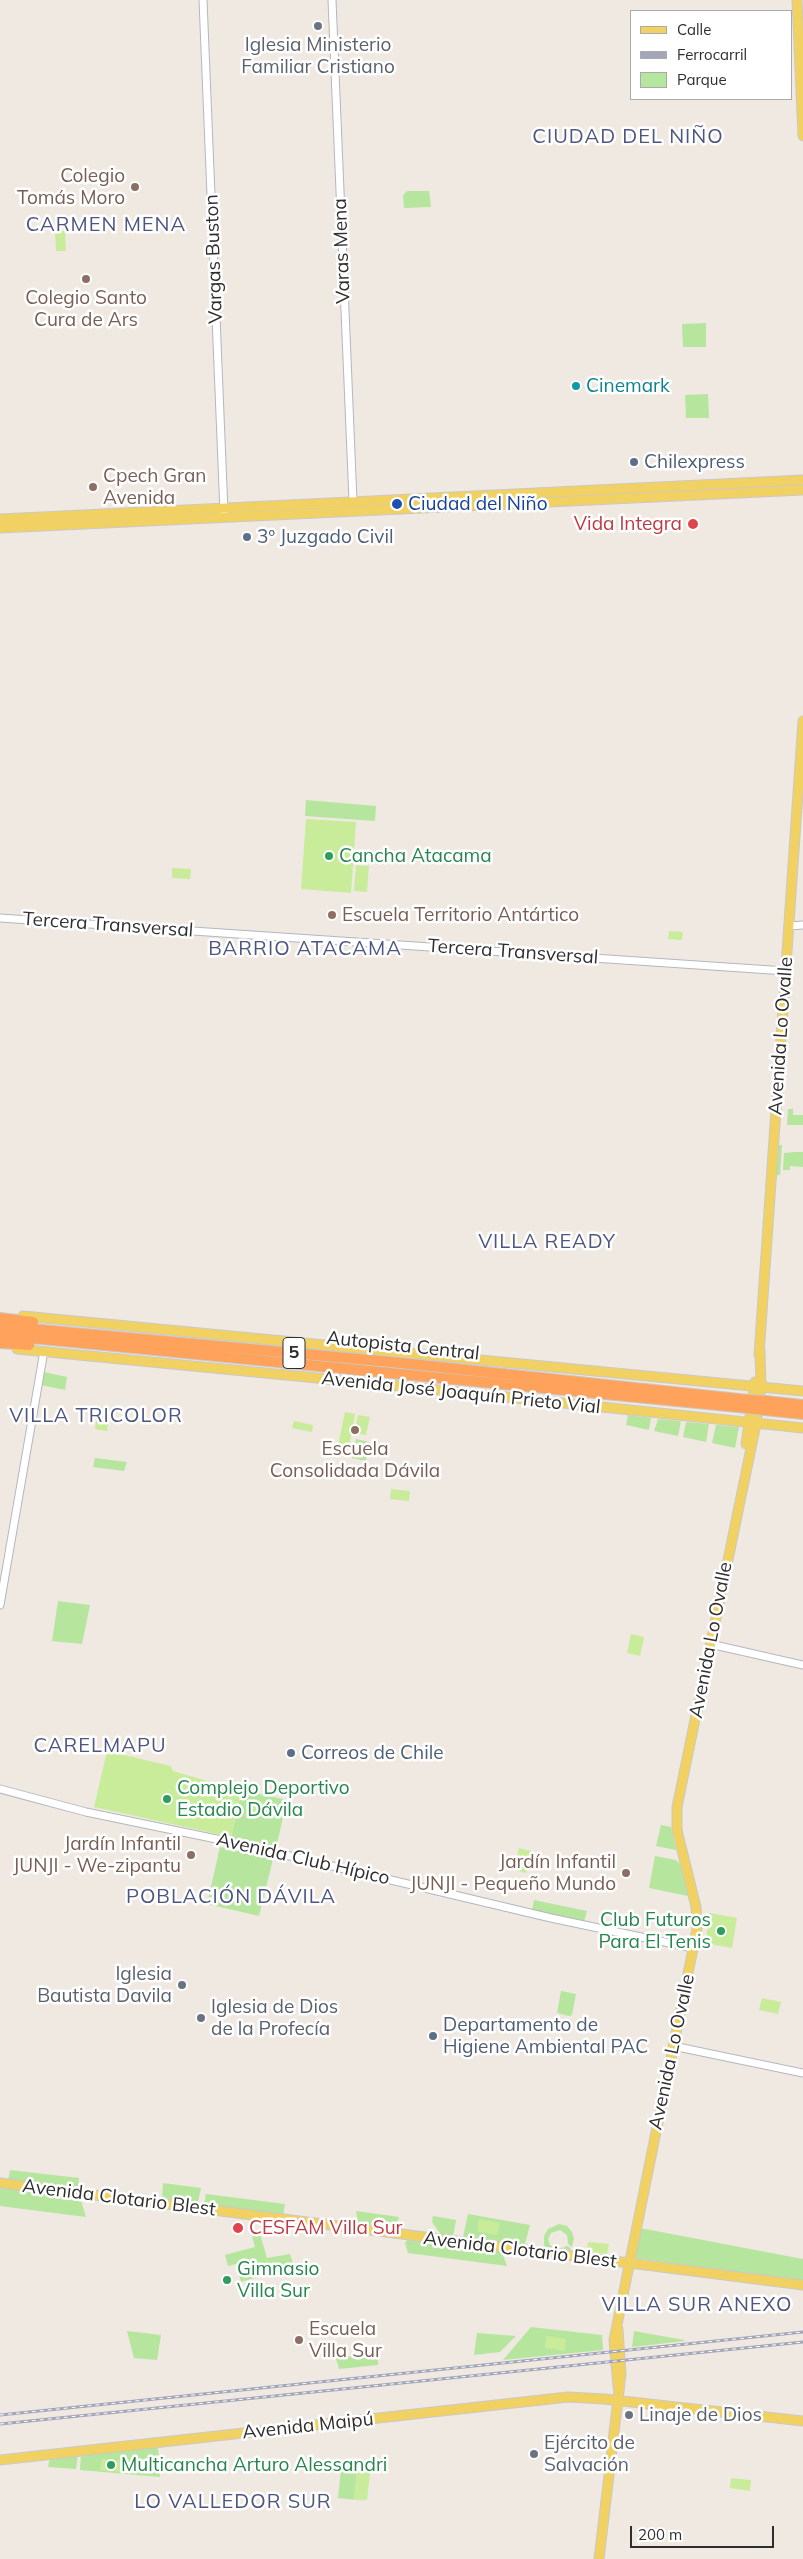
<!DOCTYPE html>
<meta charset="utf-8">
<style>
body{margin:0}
#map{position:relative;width:803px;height:2559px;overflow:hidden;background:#efe9e1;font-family:Mulish,sans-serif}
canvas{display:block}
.legend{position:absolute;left:630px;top:10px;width:162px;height:90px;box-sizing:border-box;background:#fff;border:1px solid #ababab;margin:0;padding:6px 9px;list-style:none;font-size:15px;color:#2e2e2e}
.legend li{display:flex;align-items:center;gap:10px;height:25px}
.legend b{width:25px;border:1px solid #ababab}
.scale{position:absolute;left:630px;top:2526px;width:144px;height:22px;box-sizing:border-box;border:2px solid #2e2e2e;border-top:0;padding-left:6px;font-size:15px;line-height:18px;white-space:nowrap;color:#2e2e2e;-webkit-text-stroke:4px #fff;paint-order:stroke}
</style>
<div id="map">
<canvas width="803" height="2559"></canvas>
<ul class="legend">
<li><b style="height:6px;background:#f2d163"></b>Calle</li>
<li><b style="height:6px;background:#a3a6b8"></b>Ferrocarril</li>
<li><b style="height:14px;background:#b6e59e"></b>Parque</li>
</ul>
<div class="scale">200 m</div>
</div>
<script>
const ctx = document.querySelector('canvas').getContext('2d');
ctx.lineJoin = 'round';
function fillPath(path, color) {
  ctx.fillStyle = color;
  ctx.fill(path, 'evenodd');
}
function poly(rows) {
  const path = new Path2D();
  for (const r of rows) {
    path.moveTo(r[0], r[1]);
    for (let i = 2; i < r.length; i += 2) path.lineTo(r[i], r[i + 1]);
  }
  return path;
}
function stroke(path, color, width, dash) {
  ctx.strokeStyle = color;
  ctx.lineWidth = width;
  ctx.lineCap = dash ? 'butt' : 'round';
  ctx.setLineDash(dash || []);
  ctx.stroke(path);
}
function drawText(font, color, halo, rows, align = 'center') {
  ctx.font = font + ' Mulish,sans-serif';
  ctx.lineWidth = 5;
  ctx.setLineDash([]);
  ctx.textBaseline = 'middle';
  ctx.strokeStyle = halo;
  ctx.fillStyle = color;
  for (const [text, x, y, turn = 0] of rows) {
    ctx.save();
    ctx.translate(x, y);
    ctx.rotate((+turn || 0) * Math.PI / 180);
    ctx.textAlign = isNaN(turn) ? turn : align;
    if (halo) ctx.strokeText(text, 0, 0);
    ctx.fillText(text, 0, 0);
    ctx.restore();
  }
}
const green = poly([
 [407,191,429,191,431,207,404,208,403,195],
 [706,323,706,347,683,347,682,324],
 [708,394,709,418,686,418,685,395],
 [306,800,376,806,375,821,305,816],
 [788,1109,793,1109,793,1115,803,1115,803,1125,787,1125],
 [777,1145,782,1145,780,1175,775,1175],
 [795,1152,803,1152,803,1167,790,1166,790,1170,783,1170,784,1153],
 [44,1372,67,1377,65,1390,41,1385],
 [628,1415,651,1418,649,1430,626,1425],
 [658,1419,681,1421,678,1436,654,1431],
 [686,1422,709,1424,706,1442,683,1437],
 [716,1425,739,1427,735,1448,712,1443],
 [356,1439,369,1442,366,1461,352,1458],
 [95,1458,127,1462,124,1471,93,1467],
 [58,1601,90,1605,82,1644,52,1641],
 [242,1790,287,1800,276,1848,231,1837],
 [661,1825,671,1827,676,1850,656,1846],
 [220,1847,273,1859,259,1916,207,1904],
 [655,1856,676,1860,680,1864,688,1896,649,1888],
 [534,1900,587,1911,584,1922,532,1910],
 [561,1991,576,1994,572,2015,569,2016,557,2013],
 [10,2170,79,2178,78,2189,8,2181],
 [163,2183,201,2188,198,2202,162,2198],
 [0,2186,80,2197,86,2217,0,2206],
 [206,2194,285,2204,283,2216,204,2205],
 [356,2211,399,2217,396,2228,358,2223],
 [468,2214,530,2225,525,2244,463,2237],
 [433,2216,456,2220,453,2237,442,2236,432,2222],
 [559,2224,567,2226,572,2232,574,2238,572,2247,568,2244,567,2235,560,2230,551,2233,548,2239,550,2245,557,2250,567,2246,571,2248,569,2251,547,2250,544,2245,544,2236,548,2229],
 [640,2228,803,2259,803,2281,634,2258],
 [260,2234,267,2258,290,2254,293,2263,260,2273,261,2276,241,2282,236,2264,228,2266,225,2255,255,2247,252,2236],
 [407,2240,502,2252,507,2266,408,2253,405,2243],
 [531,2327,602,2335,603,2350,503,2360],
 [127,2331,161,2335,157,2360,134,2358],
 [634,2331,684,2340,685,2341,632,2347],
 [477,2333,516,2336,500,2352,474,2355],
 [335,2355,378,2359,378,2365,339,2369],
 [158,2447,160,2477,80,2470,81,2454],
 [78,2454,76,2469,48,2467,50,2457],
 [341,2469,370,2471,370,2474,357,2474,354,2499,367,2501,338,2498]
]);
const pitch = poly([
 [55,231,65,231,66,251,56,251],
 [306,819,356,822,351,893,301,889],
 [356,865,369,866,367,892,354,891],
 [172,868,191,869,190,879,172,878],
 [669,931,683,932,682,940,668,939],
 [98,1406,111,1408,107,1431,95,1429],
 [345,1412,355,1414,349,1447,338,1445],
 [358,1415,370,1417,366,1435,354,1433],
 [294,1421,313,1425,312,1432,292,1428],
 [391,1489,410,1491,409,1501,390,1499],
 [631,1634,644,1637,640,1656,627,1653],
 [107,1751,171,1766,173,1771,241,1791,231,1837,94,1807],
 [254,1800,275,1805,272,1817,251,1813],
 [519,1848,531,1851,526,1873,514,1870],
 [710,1913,737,1918,732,1948,705,1943],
 [762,1998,781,2002,778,2014,759,2010],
 [479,2219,500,2223,497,2235,477,2231],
 [588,2242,609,2244,607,2254,587,2251],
 [546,2336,566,2339,565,2351,545,2348],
 [102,2459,122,2461,121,2472,100,2470],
 [357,2473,370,2474,367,2500,354,2499],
 [731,2478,751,2480,750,2491,730,2488]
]);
const minor = poly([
 [203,0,224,512],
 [332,0,353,501],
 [0,918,786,971],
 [789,926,803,925],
 [0,1605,44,1351],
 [710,1644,803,1665],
 [0,1789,86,1812,231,1842,551,1918,693,1948],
 [673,2046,803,2073]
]);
const major = poly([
 [797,0,803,136],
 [0,519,803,480],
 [0,528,803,490],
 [23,1316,803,1391],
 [17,1349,420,1388,803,1428],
 [759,1355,803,721],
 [746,1444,755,1382],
 [0,2183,803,2285],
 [618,2387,614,2340,697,1929,696,1907,677,1830,677,1807,755,1429,761,1387,760,1351],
 [0,2460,568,2397,604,2399,803,2421],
 [599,2559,621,2374,618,2329]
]);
const highway = poly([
 [0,1318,33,1322],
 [0,1326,401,1363,749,1400],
 [0,1335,748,1408],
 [0,1343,29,1345],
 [766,1401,803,1405],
 [764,1410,803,1414]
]);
const rail = poly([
 [0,2415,803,2332],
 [0,2424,803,2342]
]);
const highwayBridge = poly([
 [749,1400,766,1401],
 [748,1408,764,1410]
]);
const markers = [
 [318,26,5,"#6b7280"],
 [135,187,5,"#8d6e63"],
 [86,279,5,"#8d6e63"],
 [576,386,5,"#0f9aa8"],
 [634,462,5,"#5c6f8a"],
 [93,487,5,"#8d6e63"],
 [397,504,6,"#1a4fb4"],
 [693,524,6,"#e0444e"],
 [247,537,5,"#5c6f8a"],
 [329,856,5,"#2e9e5b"],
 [332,915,5,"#8d6e63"],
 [355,1430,5,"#8d6e63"],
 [291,1753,5,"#5c6f8a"],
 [167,1799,5,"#2e9e5b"],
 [191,1855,5,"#8d6e63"],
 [626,1873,5,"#8d6e63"],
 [721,1931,5,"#2e9e5b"],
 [182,1985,5,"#6b7280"],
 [201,2018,5,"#6b7280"],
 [433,2036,5,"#5c6f8a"],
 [238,2228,6,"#e0444e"],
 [227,2280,5,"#2e9e5b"],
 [299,2340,5,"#8d6e63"],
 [629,2415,5,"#6b7280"],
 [534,2454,5,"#6b7280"],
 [111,2465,5,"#2e9e5b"]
];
const shields = [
 [294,1353,22]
];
const shieldNames = [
 ["5",294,1353]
];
const worshipNames = [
 ["Iglesia Ministerio",318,45,"center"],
 ["Familiar Cristiano",318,67,"center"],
 ["Iglesia",172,1974,"right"],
 ["Bautista Davila",172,1996,"right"],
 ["Iglesia de Dios",211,2007],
 ["de la Profecía",211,2029],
 ["Linaje de Dios",639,2415],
 ["Ejército de",544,2443],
 ["Salvación",544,2465]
];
const educationNames = [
 ["Colegio",125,176],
 ["Tomás Moro",125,198],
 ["Colegio Santo",86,298,"center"],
 ["Cura de Ars",86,320,"center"],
 ["Cpech Gran",103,476,"left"],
 ["Avenida",103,498,"left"],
 ["Escuela Territorio Antártico",342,915,"left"],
 ["Escuela",355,1449,"center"],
 ["Consolidada Dávila",355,1471,"center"],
 ["Jardín Infantil",181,1844],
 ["JUNJI - We-zipantu",181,1866],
 ["Jardín Infantil",616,1862],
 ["JUNJI - Pequeño Mundo",616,1884],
 ["Escuela",309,2329,"left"],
 ["Villa Sur",309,2351,"left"]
];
const streetNames = [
 ["Varas Mena",342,251,-92],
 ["Vargas Buston",214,259,-92],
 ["Tercera Transversal",108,925,4],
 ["Tercera Transversal",513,952,4],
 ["Avenida Lo Ovalle",781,1036,-86],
 ["Autopista Central",403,1346,6],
 ["Avenida José Joaquín Prieto Vial",461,1393,6],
 ["Avenida Lo Ovalle",711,1640,-79],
 ["Avenida Club Hípico",303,1859,13],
 ["Avenida Lo Ovalle",672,2052,-78],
 ["Avenida Clotario Blest",119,2198,7],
 ["Avenida Clotario Blest",520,2250,7],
 ["Avenida Maipú",308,2426,-6]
];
const cultureNames = [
 ["Cinemark",586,386]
];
const serviceNames = [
 ["Chilexpress",644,462],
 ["3º Juzgado Civil",257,537],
 ["Correos de Chile",301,1753],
 ["Departamento de",443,2025],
 ["Higiene Ambiental PAC",443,2047]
];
const transitNames = [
 ["Ciudad del Niño",408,504]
];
const healthNames = [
 ["Vida Integra",682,524],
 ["CESFAM Villa Sur",249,2228,"left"]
];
const leisureNames = [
 ["Cancha Atacama",339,856],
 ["Complejo Deportivo",177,1788],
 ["Estadio Dávila",177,1810],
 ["Club Futuros",711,1920,"right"],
 ["Para El Tenis",711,1942,"right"],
 ["Gimnasio",237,2269],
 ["Villa Sur",237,2291],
 ["Multicancha Arturo Alessandri",121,2465]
];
const neighbourhoodNames = [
 ["CIUDAD DEL NIÑO",628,137],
 ["CARMEN MENA",106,225],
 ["BARRIO ATACAMA",305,949],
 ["VILLA READY",547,1242],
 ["VILLA TRICOLOR",96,1416],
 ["CARELMAPU",100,1746],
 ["POBLACIÓN DÁVILA",231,1897],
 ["VILLA SUR ANEXO",697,2305],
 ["LO VALLEDOR SUR",233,2502]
];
fillPath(green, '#b6e59e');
fillPath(pitch, '#c9ec9a');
stroke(minor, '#b4b7c1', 9);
stroke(major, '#c9c9c9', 11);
stroke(highway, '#c9c9c9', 12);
stroke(minor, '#fff', 7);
stroke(major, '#f2d163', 9);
stroke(highway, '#ffa35c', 10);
stroke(rail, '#a3a6b8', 3);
stroke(rail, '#fff', 1, [4]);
stroke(highwayBridge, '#c9c9c9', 12, []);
stroke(highwayBridge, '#ffa35c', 10);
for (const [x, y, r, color] of markers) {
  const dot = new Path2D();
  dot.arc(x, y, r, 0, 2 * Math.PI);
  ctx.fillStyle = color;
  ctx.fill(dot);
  stroke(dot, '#fff', 2);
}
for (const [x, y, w] of shields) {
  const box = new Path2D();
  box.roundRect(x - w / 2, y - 15.5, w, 31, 4);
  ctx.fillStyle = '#fff';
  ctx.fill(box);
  stroke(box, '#2e2e2e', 1);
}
drawText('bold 18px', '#2e2e2e', null, shieldNames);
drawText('19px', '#5b616d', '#fff', worshipNames, 'left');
drawText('19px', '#785e54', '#fff', educationNames, 'right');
drawText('19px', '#2e2e2e', '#fff', streetNames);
drawText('19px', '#0d838f', '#fff', cultureNames, 'left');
drawText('19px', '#4e5e75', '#fff', serviceNames, 'left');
drawText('19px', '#164399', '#fff', transitNames, 'left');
drawText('19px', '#be3a42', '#fff', healthNames, 'right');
drawText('19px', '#27864d', '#fff', leisureNames, 'left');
ctx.letterSpacing = '1px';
drawText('20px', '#4d5680', '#fff', neighbourhoodNames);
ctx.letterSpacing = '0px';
</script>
